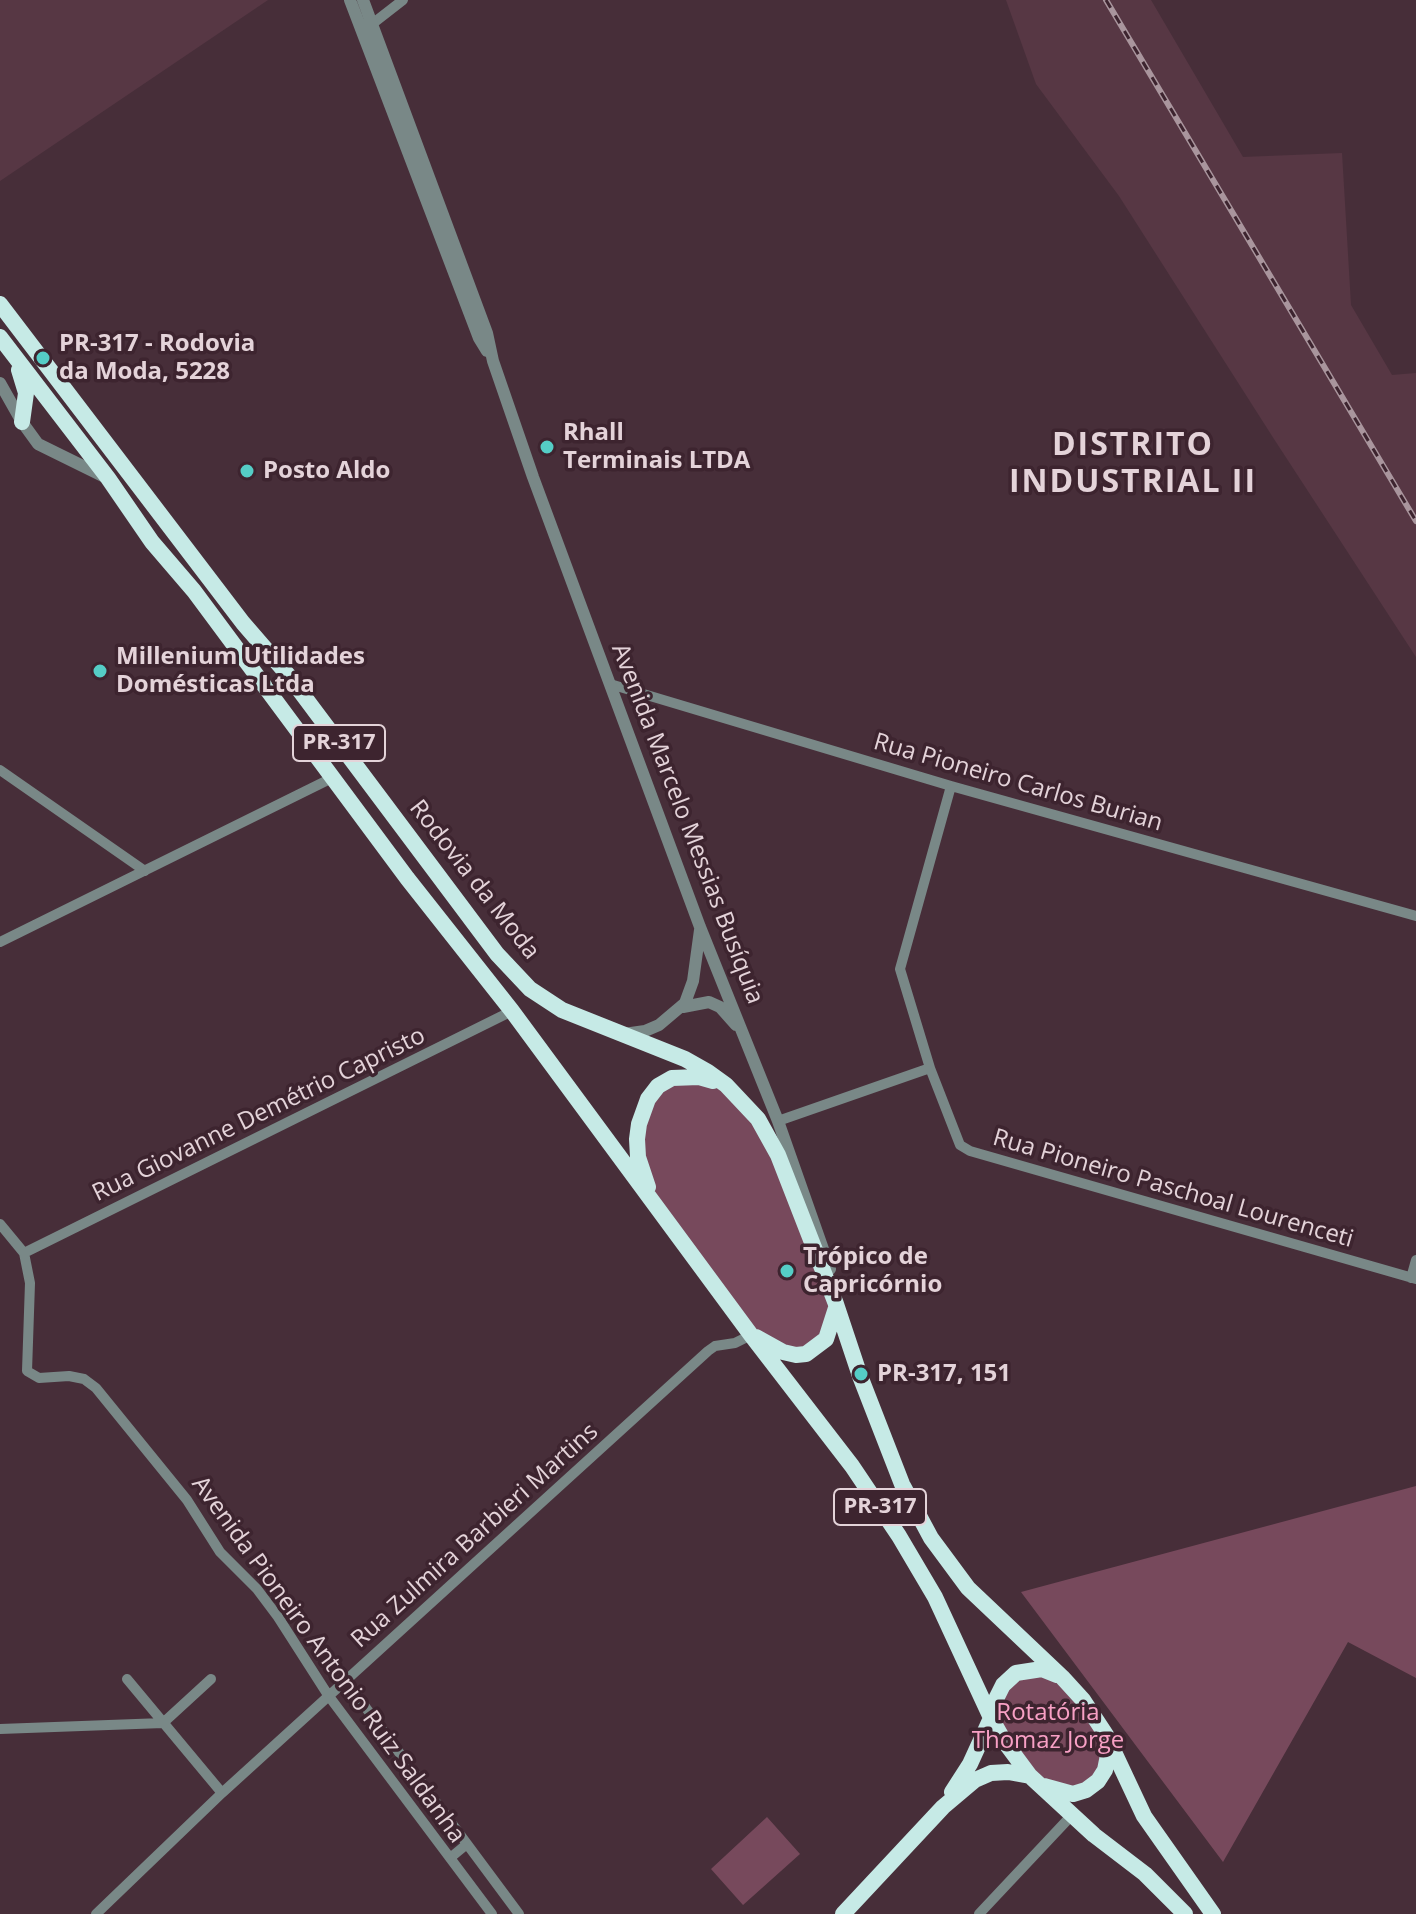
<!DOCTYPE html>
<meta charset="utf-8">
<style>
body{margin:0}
canvas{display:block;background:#472e39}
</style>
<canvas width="1416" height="1914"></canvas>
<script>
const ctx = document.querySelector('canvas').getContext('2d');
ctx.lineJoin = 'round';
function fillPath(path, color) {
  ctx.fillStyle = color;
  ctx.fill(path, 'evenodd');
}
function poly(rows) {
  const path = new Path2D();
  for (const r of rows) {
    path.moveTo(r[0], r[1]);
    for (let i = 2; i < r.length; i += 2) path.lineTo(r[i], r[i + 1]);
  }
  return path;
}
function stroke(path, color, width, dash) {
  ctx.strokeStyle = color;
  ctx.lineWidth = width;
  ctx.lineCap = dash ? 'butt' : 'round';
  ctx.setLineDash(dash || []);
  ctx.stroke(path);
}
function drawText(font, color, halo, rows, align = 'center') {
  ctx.font = font + ' "Open Sans",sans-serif';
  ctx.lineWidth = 7;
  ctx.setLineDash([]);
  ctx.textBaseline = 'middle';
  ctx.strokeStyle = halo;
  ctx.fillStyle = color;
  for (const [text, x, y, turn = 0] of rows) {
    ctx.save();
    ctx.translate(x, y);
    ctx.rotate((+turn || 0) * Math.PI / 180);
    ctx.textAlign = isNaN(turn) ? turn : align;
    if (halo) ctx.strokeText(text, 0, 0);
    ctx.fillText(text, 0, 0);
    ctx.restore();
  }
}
const built = poly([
 [0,0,268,0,0,181],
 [1006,0,1151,0,1243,157,1342,153,1351,305,1392,375,1416,373,1416,657,1274,439,1119,196,1036,84]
]);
const green = poly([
 [672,1078,726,1085,758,1119,836,1304,832,1325,806,1354,751,1335,654,1203,639,1124],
 [1416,1486,1416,1678,1348,1642,1223,1862,1021,1592],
 [1042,1669,1083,1700,1108,1755,1086,1790,1039,1784,991,1718,1003,1685],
 [767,1817,800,1854,743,1905,711,1869]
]);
const minor = poly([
 [367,28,403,0],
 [610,684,951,786,1416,916],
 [0,770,145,871],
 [951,786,900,969,930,1068,960,1145,970,1151,1416,1279],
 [0,942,334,777],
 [778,1121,930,1068],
 [0,1224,24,1253,30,1283,27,1371,39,1378,69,1376,84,1379,96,1388,187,1500,220,1552,257,1589,278,1617,328,1695,492,1914],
 [24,1253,512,1011],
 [1411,1278,1416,1260],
 [127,1679,222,1793],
 [346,1681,519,1914],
 [0,1729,163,1723,211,1679],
 [450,1858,467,1844],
 [96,1914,222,1793,708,1351,715,1346,735,1343,751,1335],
 [979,1914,1072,1815]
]);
const tertiary = poly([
 [350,0,479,338,487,351],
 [363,0,487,333,493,361,533,477,700,927,778,1121,830,1269],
 [0,383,22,422,38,444,105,477],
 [683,1007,709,1002,720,1007,736,1025],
 [624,1034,645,1031,659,1025,685,1003,693,981,700,930]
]);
const trunk = poly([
 [0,304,243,623,288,675,497,954,530,989,562,1010,685,1059,708,1072,726,1085,758,1119,778,1155,836,1304,860,1376,902,1484,931,1538,968,1588,1062,1677,1083,1700,1106,1735,1144,1816,1213,1914],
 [0,337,108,478,152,542,194,591,407,878,512,1011,751,1335,852,1466,899,1536,935,1597,991,1718,1004,1741,1030,1776,1094,1835,1145,1874,1185,1914],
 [19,370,26,393,22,422],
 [648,1187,638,1157,637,1139,639,1124,648,1099,658,1086,672,1078,699,1077,713,1081],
 [756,1337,783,1352,796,1355,806,1354,826,1339,836,1308],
 [989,1713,1003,1685,1016,1673,1042,1669,1057,1675],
 [1044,1786,1073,1794,1086,1790,1098,1781,1105,1770,1108,1755,1107,1741],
 [952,1792,970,1764,991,1718],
 [843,1914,943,1807,975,1780,991,1773,1008,1772,1030,1776]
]);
const rail = poly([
 [1106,0,1416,521]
]);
const markers = [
 [43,358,8,"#55cdc6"],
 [547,447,8,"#55cdc6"],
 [247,471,8,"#55cdc6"],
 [100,671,8,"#55cdc6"],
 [787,1271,8,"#55cdc6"],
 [861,1374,8,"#55cdc6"]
];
const shields = [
 [339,743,92],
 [880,1507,92]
];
const shieldNames = [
 ["PR-317",339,743],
 ["PR-317",880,1507]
];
const poiNames = [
 ["PR-317 - Rodovia",59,344],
 ["da Moda, 5228",59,372],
 ["Rhall",563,433],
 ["Terminais LTDA",563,461],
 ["Posto Aldo",263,471],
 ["Millenium Utilidades",116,657],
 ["Domésticas Ltda",116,685],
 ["Trópico de",803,1257],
 ["Capricórnio",803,1285],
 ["PR-317, 151",877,1374]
];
const streetNames = [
 ["Rua Pioneiro Carlos Burian",1018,783,16],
 ["Avenida Marcelo Messias Busíquia",687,824,69],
 ["Rodovia da Moda",474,880,52],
 ["Rua Giovanne Demétrio Capristo",259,1115,-26],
 ["Rua Pioneiro Paschoal Lourenceti",1173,1189,16],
 ["Rua Zulmira Barbieri Martins",475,1536,-42],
 ["Avenida Pioneiro Antonio Ruiz Saldanha",328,1660,54]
];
const parkNames = [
 ["Rotatória",1048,1713],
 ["Thomaz Jorge",1048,1741]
];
const districtNames = [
 ["DISTRITO",1133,446],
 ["INDUSTRIAL II",1133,483]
];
fillPath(built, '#573744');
fillPath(green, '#77495c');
stroke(minor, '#798887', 10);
stroke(tertiary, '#798887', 12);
stroke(trunk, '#c6eae6', 16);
stroke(rail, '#a9959d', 6);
stroke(rail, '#3d242f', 3, [9]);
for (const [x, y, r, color] of markers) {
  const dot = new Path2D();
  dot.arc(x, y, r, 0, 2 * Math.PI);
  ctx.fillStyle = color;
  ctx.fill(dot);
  stroke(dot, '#3d242f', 3);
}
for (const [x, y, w] of shields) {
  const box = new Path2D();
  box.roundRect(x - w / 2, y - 18, w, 36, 6);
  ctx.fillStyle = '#3d242f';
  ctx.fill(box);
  stroke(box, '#e4d3d9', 2);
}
drawText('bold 22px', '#e4d3d9', null, shieldNames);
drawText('bold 24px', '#e4d3d9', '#3d242f', poiNames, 'left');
drawText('24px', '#e4d3d9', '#3d242f', streetNames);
drawText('24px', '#f8a0c5', '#3d242f', parkNames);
ctx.letterSpacing = '2px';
drawText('bold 32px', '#e4d3d9', '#3d242f', districtNames);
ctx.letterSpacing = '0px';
</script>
